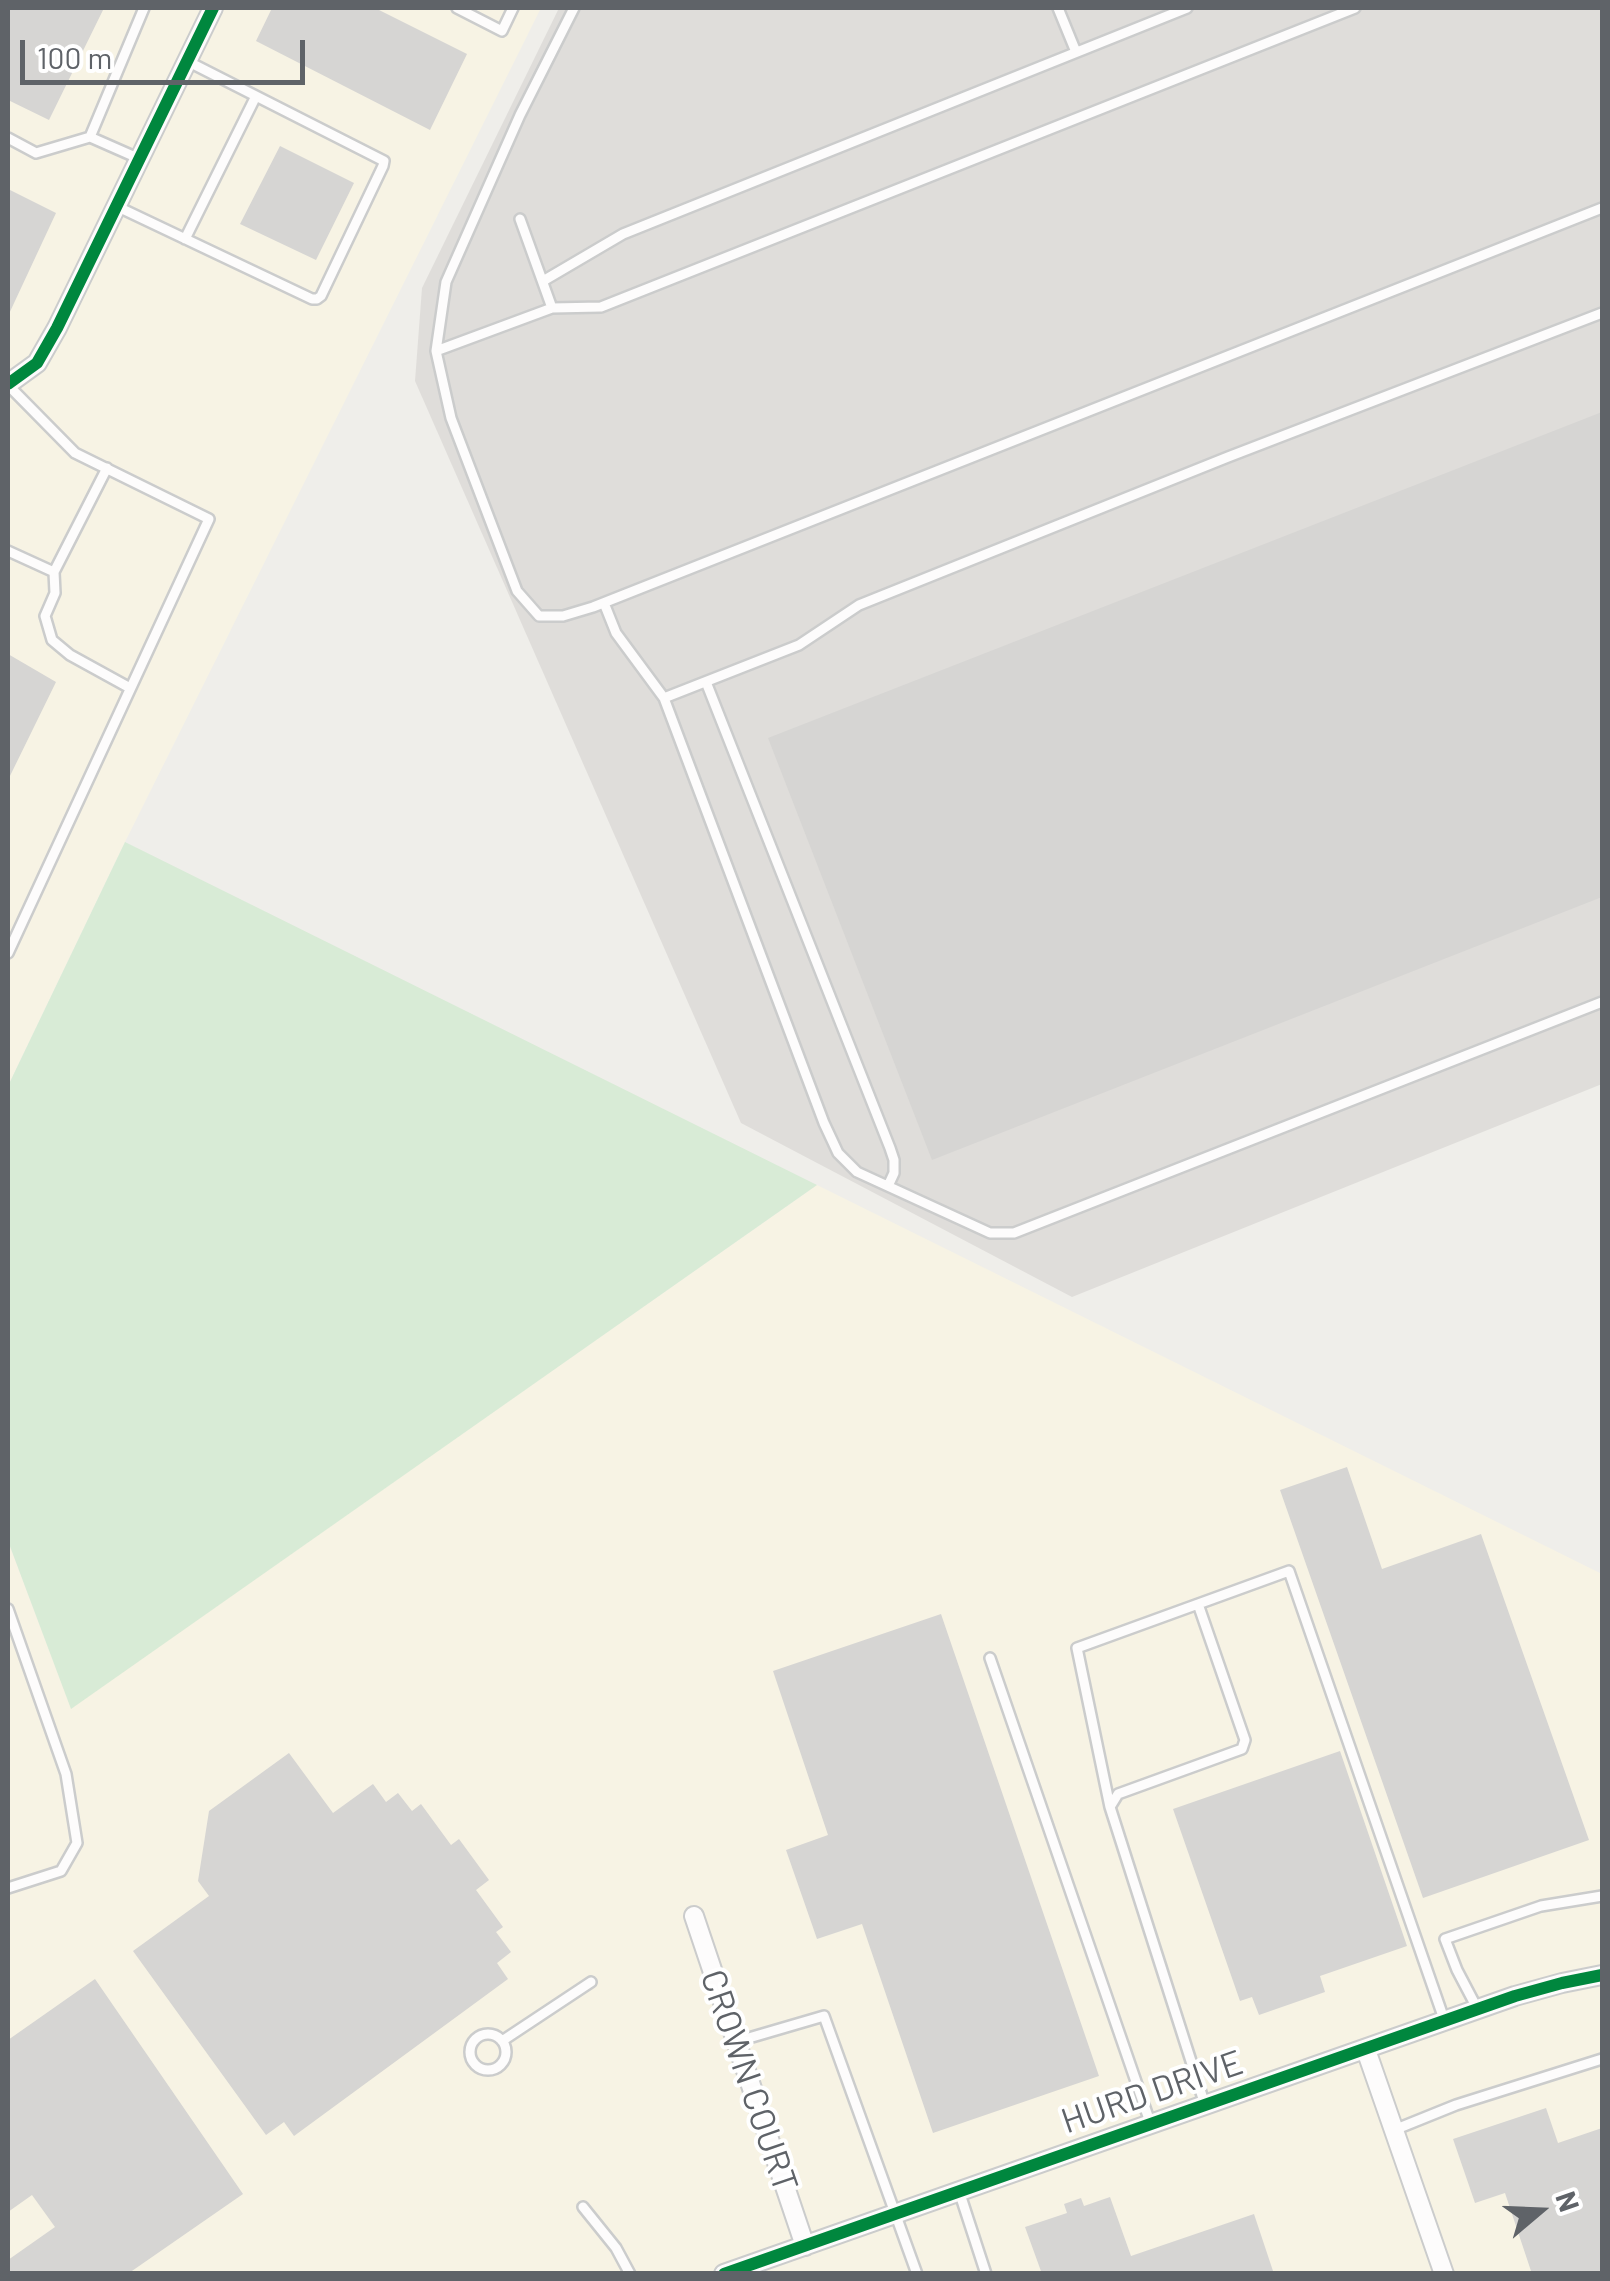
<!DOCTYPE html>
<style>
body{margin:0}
#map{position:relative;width:1610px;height:2281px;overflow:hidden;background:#efeeea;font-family:Barlow,sans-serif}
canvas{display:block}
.frame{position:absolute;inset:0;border:10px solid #5f6368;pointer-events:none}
.north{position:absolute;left:1490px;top:2161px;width:100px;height:100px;-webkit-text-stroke:8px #fff;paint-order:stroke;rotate:71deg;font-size:28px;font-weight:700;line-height:40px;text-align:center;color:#5f6368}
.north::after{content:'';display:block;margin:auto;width:35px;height:45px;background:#5f6368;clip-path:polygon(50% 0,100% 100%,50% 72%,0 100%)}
.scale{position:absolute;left:20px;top:40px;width:285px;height:45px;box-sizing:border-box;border:5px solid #5f6368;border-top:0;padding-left:12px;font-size:30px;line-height:35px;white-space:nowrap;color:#5f6368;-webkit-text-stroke:8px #fff;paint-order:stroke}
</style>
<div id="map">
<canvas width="1610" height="2281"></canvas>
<div class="frame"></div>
<div class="north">N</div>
<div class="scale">100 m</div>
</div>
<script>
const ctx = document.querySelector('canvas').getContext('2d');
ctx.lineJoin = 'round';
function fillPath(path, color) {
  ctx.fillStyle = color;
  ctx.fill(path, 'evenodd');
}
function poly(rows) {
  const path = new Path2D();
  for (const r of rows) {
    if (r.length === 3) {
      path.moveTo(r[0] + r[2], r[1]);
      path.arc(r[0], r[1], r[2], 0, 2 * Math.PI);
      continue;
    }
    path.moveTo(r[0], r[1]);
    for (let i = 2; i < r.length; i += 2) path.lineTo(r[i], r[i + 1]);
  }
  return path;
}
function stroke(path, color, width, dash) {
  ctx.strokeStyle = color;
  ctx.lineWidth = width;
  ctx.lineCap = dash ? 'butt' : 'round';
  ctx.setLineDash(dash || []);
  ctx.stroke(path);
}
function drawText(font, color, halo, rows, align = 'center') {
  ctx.font = font + ' Barlow,sans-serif';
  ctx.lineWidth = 8;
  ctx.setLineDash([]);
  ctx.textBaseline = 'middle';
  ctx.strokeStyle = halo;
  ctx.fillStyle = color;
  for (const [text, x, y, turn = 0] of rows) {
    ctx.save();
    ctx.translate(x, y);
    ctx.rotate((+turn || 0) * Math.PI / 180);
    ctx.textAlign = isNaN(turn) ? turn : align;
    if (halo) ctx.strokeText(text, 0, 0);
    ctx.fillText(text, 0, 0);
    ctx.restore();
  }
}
const commercial = poly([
 [8,8,541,8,125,842,8,1086],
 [817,1185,1602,1574,1602,2273,8,2273,8,1541,71,1708]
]);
const industrial = poly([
 [559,8,1602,8,1602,1084,1072,1297,741,1123,415,381,422,288]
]);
const green = poly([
 [125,842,817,1185,71,1709,8,1541,8,1086]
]);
const building = poly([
 [8,8,104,8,49,120,8,100],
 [272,8,375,8,467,54,430,130,256,41],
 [280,146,354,183,316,260,240,224],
 [8,189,56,213,8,316],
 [1602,412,1602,897,932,1160,768,738],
 [8,654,56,682,8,780],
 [1347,1467,1382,1569,1481,1534,1589,1840,1423,1898,1280,1490],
 [941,1614,1099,2076,933,2133,862,1924,817,1939,786,1850,828,1835,773,1671],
 [1340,1751,1407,1946,1320,1976,1325,1992,1259,2015,1252,1997,1240,2001,1173,1809],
 [289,1753,333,1813,373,1784,386,1802,398,1793,412,1811,421,1804,451,1845,459,1839,489,1880,476,1890,503,1927,496,1932,511,1952,497,1963,508,1979,294,2136,284,2122,266,2135,133,1951,209,1896,198,1881,209,1811],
 [95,1979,243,2194,129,2273,8,2274,8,2260,55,2227,32,2195,8,2212,8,2040],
 [1546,2108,1558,2143,1602,2128,1602,2274,1532,2274,1505,2193,1475,2203,1453,2139],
 [1110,2197,1131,2256,1254,2214,1274,2274,1042,2274,1025,2227,1067,2213,1064,2204,1081,2198,1084,2206]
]);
const service = poly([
 [457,8,502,31,513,8],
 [574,8,520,115,446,282,436,351,451,418,517,591,539,616,563,616,593,607,1602,208],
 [1058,8,1076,52],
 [8,138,36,153,90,137],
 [140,159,90,137,144,8],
 [116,206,312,299,317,299,321,296,383,166,384,161,187,61],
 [185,239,256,96],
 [543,281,623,234,1187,8],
 [552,308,601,307,1355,8],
 [436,351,552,308,520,219],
 [8,385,75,453,209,519,8,953],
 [8,551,54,572,107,468],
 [54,572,55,593,45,616,52,640,70,655,130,688],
 [604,603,616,633,664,698,799,645,859,605,1228,457,1602,313],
 [706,682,890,1148,894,1160,894,1173,888,1186],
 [664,698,824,1123,838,1153,857,1172,990,1233,1014,1233,1602,1002],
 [1198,1604,1245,1740,1242,1749,1118,1794,1110,1807,1205,2105],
 [8,1609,66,1774,77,1843,61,1871,8,1888],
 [990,1658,1151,2125],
 [1110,1807,1077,1648,1289,1571,1445,2022],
 [1478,2010,1457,1970,1445,1939,1541,1906,1602,1896],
 [488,2052,18],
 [502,2041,591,1982],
 [735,2042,824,2016,917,2274],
 [1394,2130,1456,2105,1602,2059],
 [959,2191,986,2274],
 [583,2207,616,2248,630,2274]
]);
const minor = poly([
 [8,384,37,363,57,328,213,8],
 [694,1916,805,2246],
 [1366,2050,1444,2274],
 [724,2274,1515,1996,1562,1983,1602,1975]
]);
const cycleway = poly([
 [8,384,37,363,57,328,213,8],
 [724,2274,1515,1996,1562,1983,1602,1975]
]);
const streetNames = [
 ["CROWN COURT",749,2081,71],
 ["HURD DRIVE",1152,2092,-19]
];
fillPath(commercial, '#f7f3e4');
fillPath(industrial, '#dfddda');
fillPath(green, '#d8ebd6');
fillPath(building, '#d6d5d3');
stroke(service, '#cbcccc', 14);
stroke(minor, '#cbcccc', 22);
stroke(service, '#fdfcfc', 9);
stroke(minor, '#fdfcfc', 18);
stroke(cycleway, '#00873e', 12);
drawText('35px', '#5f6368', '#fff', streetNames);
</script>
